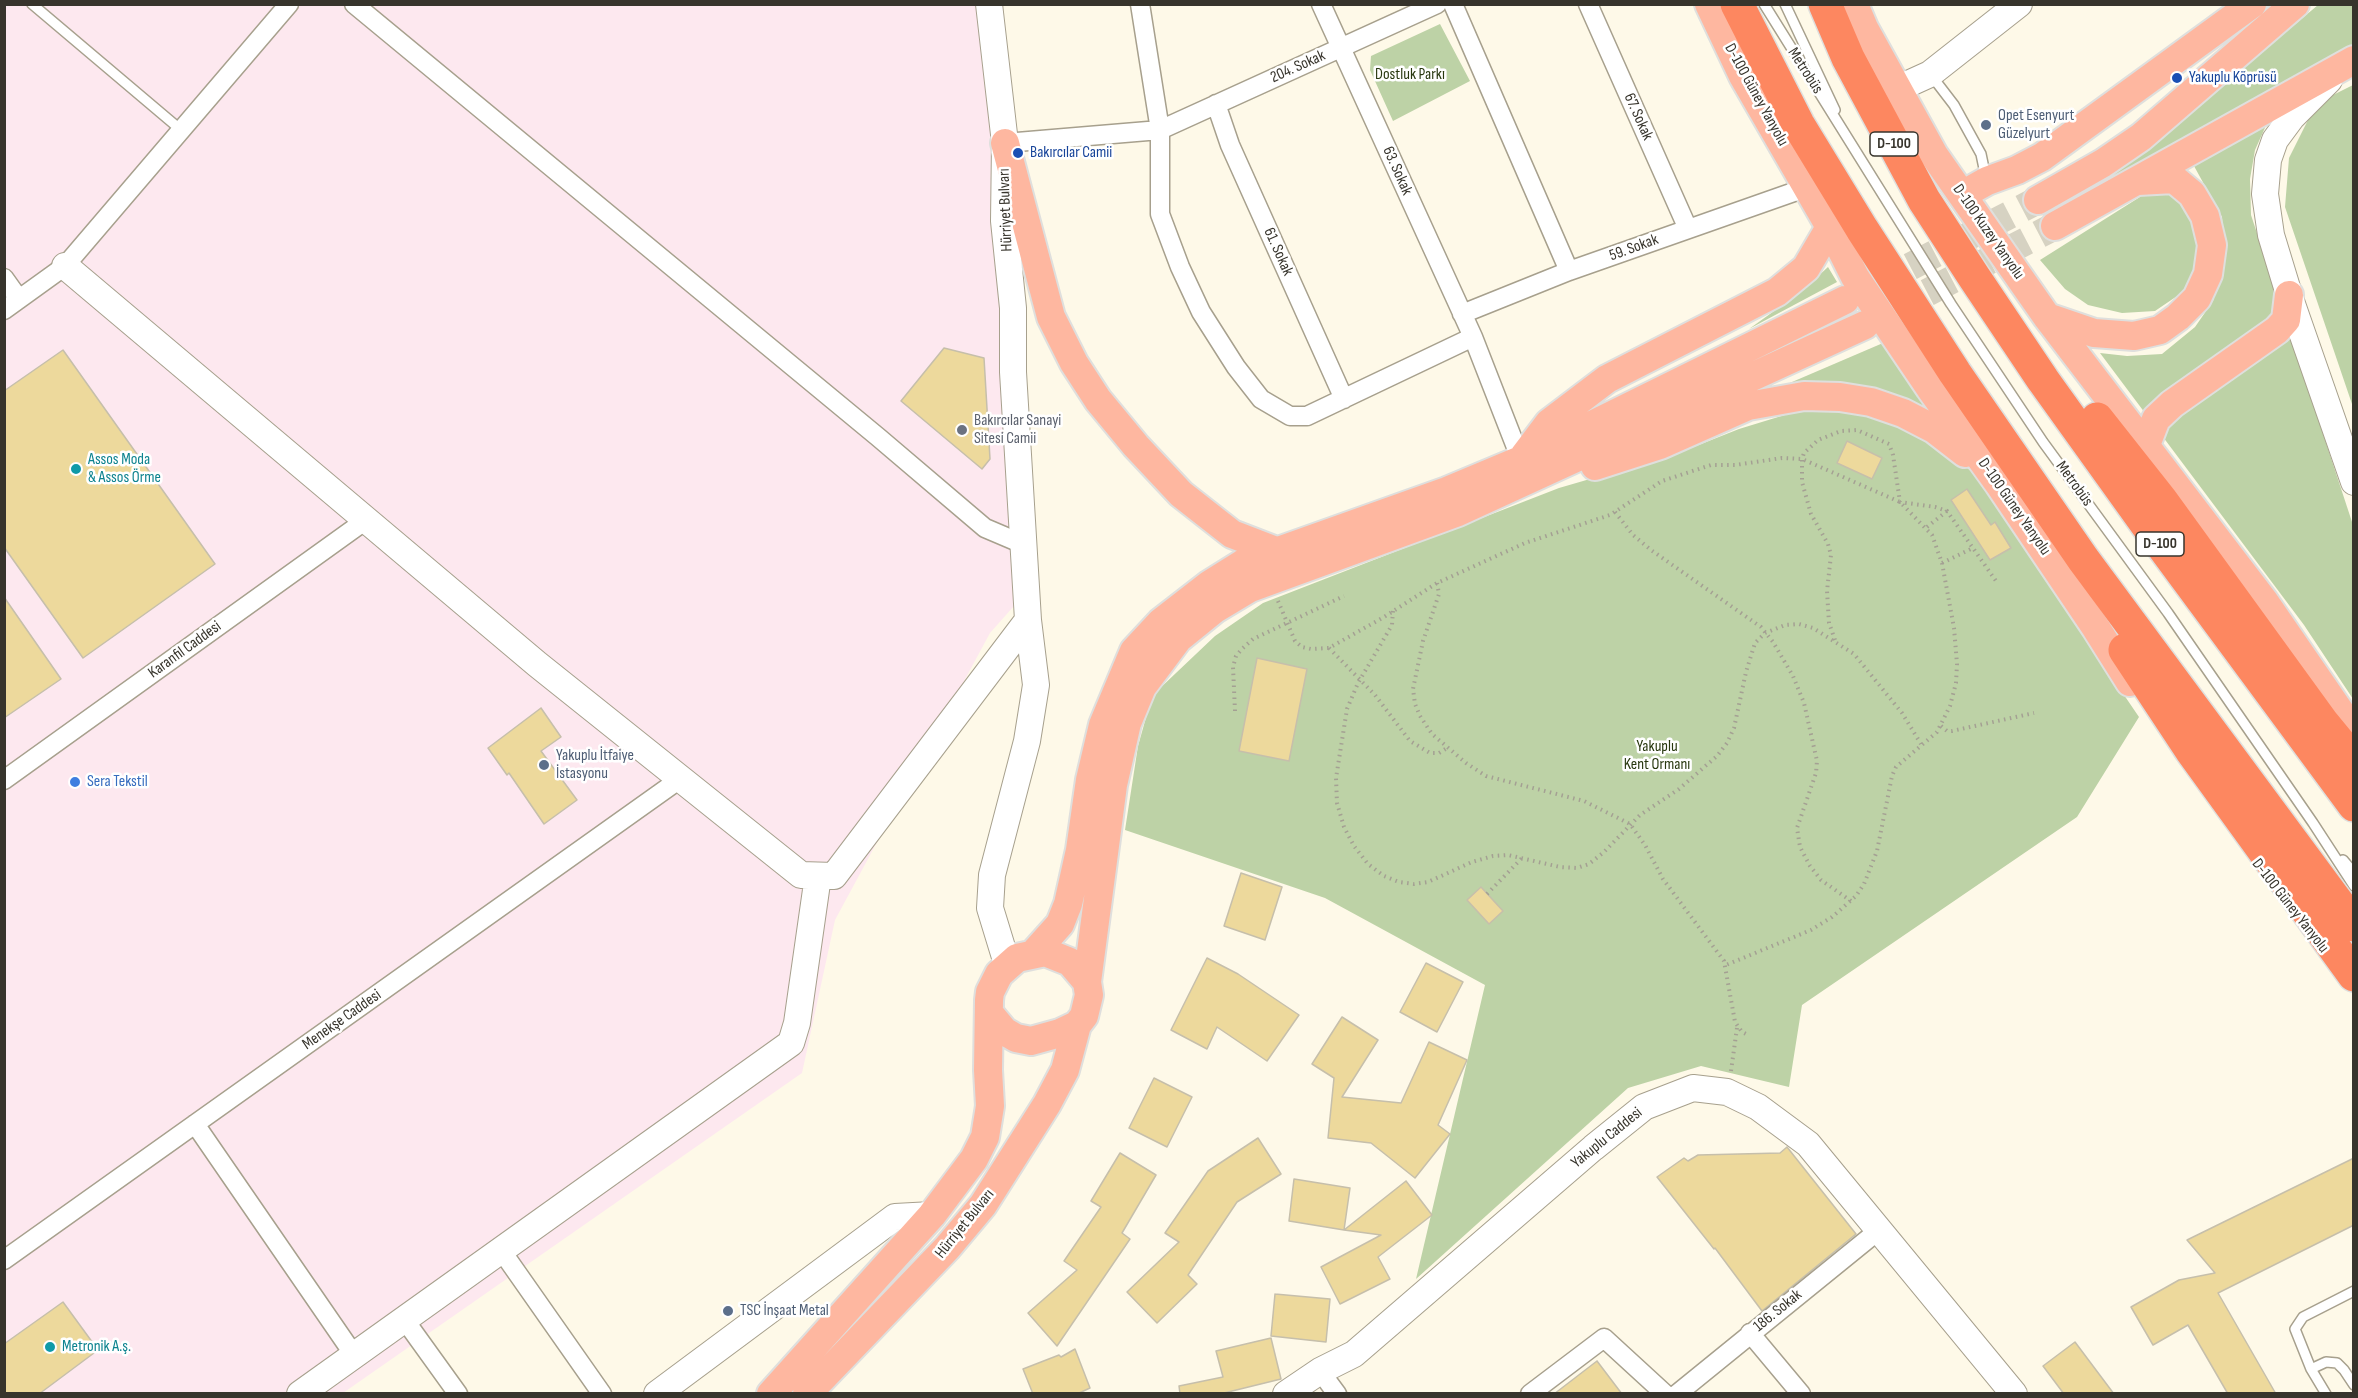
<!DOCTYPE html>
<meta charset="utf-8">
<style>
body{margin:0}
#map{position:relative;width:2358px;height:1398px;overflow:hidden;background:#fef9e8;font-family:"Sofia Sans Condensed",sans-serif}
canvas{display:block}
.frame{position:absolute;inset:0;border:6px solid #37342c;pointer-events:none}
</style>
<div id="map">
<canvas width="2358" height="1398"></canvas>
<div class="frame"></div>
</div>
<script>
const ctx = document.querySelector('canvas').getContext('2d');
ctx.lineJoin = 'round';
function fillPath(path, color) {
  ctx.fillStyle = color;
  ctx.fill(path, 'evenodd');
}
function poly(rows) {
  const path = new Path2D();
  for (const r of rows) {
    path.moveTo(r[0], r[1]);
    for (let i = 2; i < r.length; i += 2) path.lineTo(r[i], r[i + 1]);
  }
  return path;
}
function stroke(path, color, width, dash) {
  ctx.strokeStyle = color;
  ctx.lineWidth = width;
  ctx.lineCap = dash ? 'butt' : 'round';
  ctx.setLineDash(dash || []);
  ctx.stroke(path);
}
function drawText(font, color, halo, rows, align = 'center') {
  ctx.font = font + ' "Sofia Sans Condensed",sans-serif';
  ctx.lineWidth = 5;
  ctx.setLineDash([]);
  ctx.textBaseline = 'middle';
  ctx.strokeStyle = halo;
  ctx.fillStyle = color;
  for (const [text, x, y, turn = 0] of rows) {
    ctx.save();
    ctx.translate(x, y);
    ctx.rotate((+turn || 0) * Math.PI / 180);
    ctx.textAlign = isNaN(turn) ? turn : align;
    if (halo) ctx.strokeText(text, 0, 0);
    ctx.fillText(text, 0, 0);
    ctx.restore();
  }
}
const industrial = poly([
 [5,5,987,5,1030,588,990,633,835,920,802,1073,343,1393,5,1394]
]);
const green = poly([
 [2318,5,2353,5,2353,46,2049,219,2042,207,2137,157],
 [1440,24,1470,81,1393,121,1370,70,1371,56],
 [2353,85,2353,407,2285,207,2289,158,2308,120,2331,96],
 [2268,121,2255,150,2250,179,2251,215,2353,525,2353,699,2304,625,2100,353,2127,356,2162,354,2195,327,2213,301,2225,258,2222,217,2194,166],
 [2151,190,2173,191,2201,221,2199,268,2186,290,2155,311,2122,313,2088,305,2065,289,2040,260],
 [1828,267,1837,282,1749,329,1802,291],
 [1883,343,1909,383,1933,403,1943,419,1764,394],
 [1801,410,1853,412,1893,423,1949,451,1988,487,2045,579,2139,717,2077,817,1802,1005,1789,1087,1701,1066,1628,1088,1416,1279,1485,985,1325,898,1125,830,1138,746,1147,714,1157,691,1215,636,1263,603,1559,488,1676,454,1739,429]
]);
const building = poly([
 [944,348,984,358,990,459,982,469,901,401,944,348],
 [63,350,215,564,83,658,4,547,4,391,63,350],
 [1847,441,1882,458,1872,479,1837,463,1847,441],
 [1967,489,1991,525,1995,522,2011,548,1990,560,1951,500,1967,489],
 [4,597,61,679,4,718,4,597],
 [1257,658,1307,669,1289,761,1239,751,1257,658],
 [541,708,561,737,541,751,577,800,544,824,509,773,507,775,488,748,541,708],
 [1241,873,1282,887,1265,940,1224,926,1241,873],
 [1481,887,1503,911,1489,924,1467,900,1481,887],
 [1207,958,1238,974,1299,1015,1267,1061,1217,1027,1207,1049,1171,1030,1207,958],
 [1426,963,1463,982,1437,1032,1400,1012,1426,963],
 [1342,1017,1378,1040,1342,1097,1401,1103,1429,1042,1467,1060,1438,1125,1450,1134,1415,1178,1371,1143,1328,1138,1334,1078,1312,1064,1342,1017],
 [1154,1078,1192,1097,1167,1147,1129,1128,1154,1078],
 [1258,1138,1281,1174,1237,1202,1188,1275,1197,1284,1157,1323,1127,1292,1179,1242,1165,1233,1208,1171,1258,1138],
 [1787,1147,1856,1234,1762,1311,1715,1248,1714,1249,1657,1177,1684,1158,1688,1161,1698,1155,1780,1153,1787,1147],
 [1120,1153,1156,1175,1122,1233,1130,1239,1057,1346,1028,1313,1077,1270,1064,1261,1101,1207,1091,1201,1120,1153],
 [2354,1158,2354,1225,2218,1293,2276,1394,2228,1394,2188,1325,2153,1345,2131,1307,2179,1280,2215,1273,2187,1240,2354,1158],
 [1294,1179,1350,1188,1344,1230,1289,1221,1294,1179],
 [1406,1181,1432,1215,1378,1257,1390,1279,1340,1304,1321,1267,1381,1235,1344,1230,1406,1181],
 [1275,1294,1330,1299,1326,1342,1271,1336,1275,1294],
 [63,1302,98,1350,39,1394,4,1394,4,1344,63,1302],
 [1271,1338,1281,1379,1220,1394,1180,1394,1179,1386,1223,1377,1216,1351,1271,1338],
 [2075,1342,2114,1394,2064,1394,2043,1366,2075,1342],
 [1075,1349,1090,1388,1077,1394,1033,1394,1023,1369,1059,1355,1061,1357,1075,1349],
 [1597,1361,1622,1394,1554,1394,1597,1361]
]);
const primaryTunnel = poly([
 [1873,286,2038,200],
 [1890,312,2055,226]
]);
const path = poly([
 [1615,512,1633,535,1651,550,1761,627,1773,642,1793,676,1804,703,1817,761,1816,773,1797,828,1800,847,1810,866,1821,880,1851,901],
 [1927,527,1947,511],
 [1942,563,1973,548],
 [1437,583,1439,594,1423,641,1413,689,1415,704,1420,716,1432,734,1466,763,1486,776,1584,801,1630,824,1645,845,1663,879,1724,961,1735,1022,1742,1032,1748,1035],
 [1278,601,1295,641,1302,647,1311,649,1329,648,1384,617,1437,583,1525,543,1610,515,1662,481,1711,465,1735,465,1782,458,1802,459,1900,502,1932,535,1942,563,1954,628,1957,664,1956,683,1950,706,1937,732,1896,767,1892,776,1877,851,1864,884,1856,896,1832,917,1811,930,1726,965],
 [1393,611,1392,625,1358,683,1347,709,1336,778,1337,803,1344,827,1354,846,1368,864,1384,876,1399,882,1414,884,1428,882,1472,862,1493,856,1508,855,1560,867,1577,868,1589,864,1604,852,1640,815,1679,789,1717,756,1727,743,1734,728,1746,672,1755,643,1765,633,1785,625,1799,624,1813,628,1854,654,1902,713,1921,744],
 [1835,640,1829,623,1827,591,1831,555,1828,544,1811,514,1802,482,1802,459,1804,453,1818,440,1841,431,1857,430,1889,444,1893,455,1900,502,1935,507,1947,511,1996,581],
 [1329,648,1375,695,1410,741,1430,753,1439,753,1447,748],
 [1235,711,1233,667,1236,656,1242,649,1253,639,1344,596],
 [1941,726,1947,731,1952,731,2034,713],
 [1487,894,1522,858],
 [1731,1071,1737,1028]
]);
const lane = poly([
 [32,4,181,130],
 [1764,4,1951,304,2043,442,2168,613,2313,823,2354,886],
 [1785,4,1835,110],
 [1931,75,1954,105,1981,154,1986,178],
 [2343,860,2354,873],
 [2311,1369,2326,1362,2337,1363,2344,1370,2354,1385],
 [2326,1394,2311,1369,2295,1329,2303,1317,2354,1291]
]);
const street = poly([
 [354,4,878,437,985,528,1025,545],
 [1321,4,1473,337,1521,460],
 [1437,4,1160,130,1160,214,1180,267,1201,312,1236,367,1261,399,1290,416,1307,416,1473,337],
 [1453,4,1569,271],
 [1588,4,1688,229],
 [1216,104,1230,145,1344,399],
 [1005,143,1160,130,1140,4],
 [4,278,19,299],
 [4,310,65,266,289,4],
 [1462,314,1569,271,1808,187],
 [4,780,366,520],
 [195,1124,354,1355],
 [501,1250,602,1394],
 [4,1260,680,779],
 [404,1319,458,1394],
 [1750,1333,1801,1394],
 [1320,1371,1337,1394],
 [1530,1394,1604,1338,1665,1394],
 [1677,1394,1879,1230]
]);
const secondary = poly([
 [989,4,1005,143,1004,221,1013,308,1013,372,1028,620,1036,685,1027,741,992,875,990,908,1008,967],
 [2329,80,2292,117,2275,140,2268,160,2265,194,2271,235,2292,304,2354,482],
 [1897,89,1930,74,2019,4],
 [65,266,537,664,801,875,834,876,1028,620],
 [300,1394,791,1043,797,1023,818,876],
 [657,1394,895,1217,932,1215],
 [1286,1394,1320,1371,1354,1354,1593,1148,1644,1107,1693,1088,1727,1092,1758,1107,1808,1144,2014,1394]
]);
const primary = poly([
 [1709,4,1743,76,1830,227,1855,277,1930,388,1999,484,2096,628,2130,682],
 [1854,4,1864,28,1934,155,2047,317,2264,601,2354,732],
 [1005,143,1051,317,1074,363,1098,400,1136,446,1181,494,1232,534,1276,551],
 [1962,195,1987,181,2017,170,2042,157,2252,4],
 [2038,200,2103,163,2141,137,2295,4],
 [2055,226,2354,60],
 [2047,317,2094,333,2134,336,2160,330,2178,317,2197,298,2208,274,2212,245,2205,216,2192,194,2174,179,2138,181],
 [2146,445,2156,419,2172,404,2277,330,2286,320,2289,295],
 [1524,456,1549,423,1607,379,1777,292,1806,268,1830,227],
 [1595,466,1660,445,1748,406,1804,396,1840,397,1871,402,1903,413,1934,429,1965,453],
 [1034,953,1060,924,1068,904,1080,850,1090,780,1103,725,1134,651,1161,622,1210,584,1242,564,1447,491,1521,460,1845,300],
 [989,1013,1004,1031,1016,1038,1031,1041,1060,1033,1077,1025,1084,1016,1089,995,1087,982,1113,785,1127,723,1142,687,1178,639,1215,609,1250,588,1458,512,1865,325],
 [771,1394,932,1215,974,1159,985,1137,990,1106,988,1070,989,1000,990,992,999,974,1017,958,1045,952,1070,962,1087,982],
 [807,1394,947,1248,983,1205,1047,1104,1065,1070,1077,1025]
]);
const highway = poly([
 [1737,4,1798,124,1862,229,1955,373,2083,559,2354,925],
 [1825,4,1848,58,1924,200,1974,277,2043,380,2147,525,2354,805],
 [2097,419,2161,500,2322,722,2354,761],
 [2125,650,2191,750,2354,975]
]);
const markers = [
 [2177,78,6,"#1a4fb4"],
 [1986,125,6,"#5c6f8a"],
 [1018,153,6,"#1a4fb4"],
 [962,430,6,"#6b7280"],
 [76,469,6,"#0f9aa8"],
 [544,765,6,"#5c6f8a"],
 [75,782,6,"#3f7fe0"],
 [728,1311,6,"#5c6f8a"],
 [50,1347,6,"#0f9aa8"]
];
const shields = [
 [1894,144,48],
 [2160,544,48]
];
const shieldNames = [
 ["D-100",1894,144],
 ["D-100",2160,544]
];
const streetNames = [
 ["204. Sokak",1298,67,-24],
 ["Metrobüs",1805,71,57],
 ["D-100 Güney Yanyolu",1756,95,61],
 ["67. Sokak",1638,117,66],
 ["63. Sokak",1397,171,66],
 ["Hürriyet Bulvarı",1006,210,-92],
 ["D-100 Kuzey Yanyolu",1988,232,55],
 ["59. Sokak",1634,248,-20],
 ["61. Sokak",1278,252,66],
 ["Metrobüs",2074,484,54],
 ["D-100 Güney Yanyolu",2014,507,55],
 ["Karanfil Caddesi",185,650,-36],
 ["D-100 Güney Yanyolu",2290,906,52],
 ["Menekşe Caddesi",342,1020,-35],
 ["Yakuplu Caddesi",1607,1138,-39],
 ["Hürriyet Bulvarı",965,1224,-51],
 ["186. Sokak",1778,1311,-39]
];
const parkNames = [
 ["Dostluk Parkı",1410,75],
 ["Yakuplu",1657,747],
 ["Kent Ormanı",1657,765]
];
const transitNames = [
 ["Yakuplu Köprüsü",2189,78],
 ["Bakırcılar Camii",1030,153]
];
const serviceNames = [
 ["Opet Esenyurt",1998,116],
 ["Güzelyurt",1998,134],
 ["Yakuplu İtfaiye",556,756],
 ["İstasyonu",556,774],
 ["TSC İnşaat Metal",740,1311]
];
const worshipNames = [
 ["Bakırcılar Sanayi",974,421],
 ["Sitesi Camii",974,439]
];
const cultureNames = [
 ["Assos Moda",88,460],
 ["& Assos Örme",88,478],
 ["Metronik A.ş.",62,1347]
];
const shopNames = [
 ["Sera Tekstil",87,782]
];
fillPath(industrial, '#fde8ef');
fillPath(green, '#bdd2a6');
fillPath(building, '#edd99c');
stroke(building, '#c6bfab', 1.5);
stroke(primaryTunnel, '#d6d2c2', 28, [28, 14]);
stroke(lane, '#a7a08d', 12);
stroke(street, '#a7a08d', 21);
stroke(secondary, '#a7a08d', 28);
stroke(primary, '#dfdfdd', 32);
stroke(highway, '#dfdfdd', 36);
stroke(path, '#a4a093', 4, [1.5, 4.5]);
stroke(lane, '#fff', 9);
stroke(street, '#fff', 18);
stroke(secondary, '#fff', 26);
stroke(primary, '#feb7a0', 28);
stroke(highway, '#fd8760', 33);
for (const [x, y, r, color] of markers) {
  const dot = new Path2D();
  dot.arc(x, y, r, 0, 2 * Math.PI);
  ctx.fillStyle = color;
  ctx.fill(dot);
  stroke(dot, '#fff', 2);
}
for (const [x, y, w] of shields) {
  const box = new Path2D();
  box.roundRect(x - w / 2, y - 12, w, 24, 4.5);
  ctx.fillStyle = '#fff';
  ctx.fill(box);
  stroke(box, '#37342c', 1.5);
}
drawText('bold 15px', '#37342c', null, shieldNames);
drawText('16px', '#37342c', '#fff', streetNames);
drawText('16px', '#28380f', '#fff', parkNames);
drawText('16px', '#164399', '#fff', transitNames, 'left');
drawText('16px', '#4e5e75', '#fff', serviceNames, 'left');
drawText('16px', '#5b616d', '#fff', worshipNames, 'left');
drawText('16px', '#0d838f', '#fff', cultureNames, 'left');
drawText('16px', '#366cbe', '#fff', shopNames, 'left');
</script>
